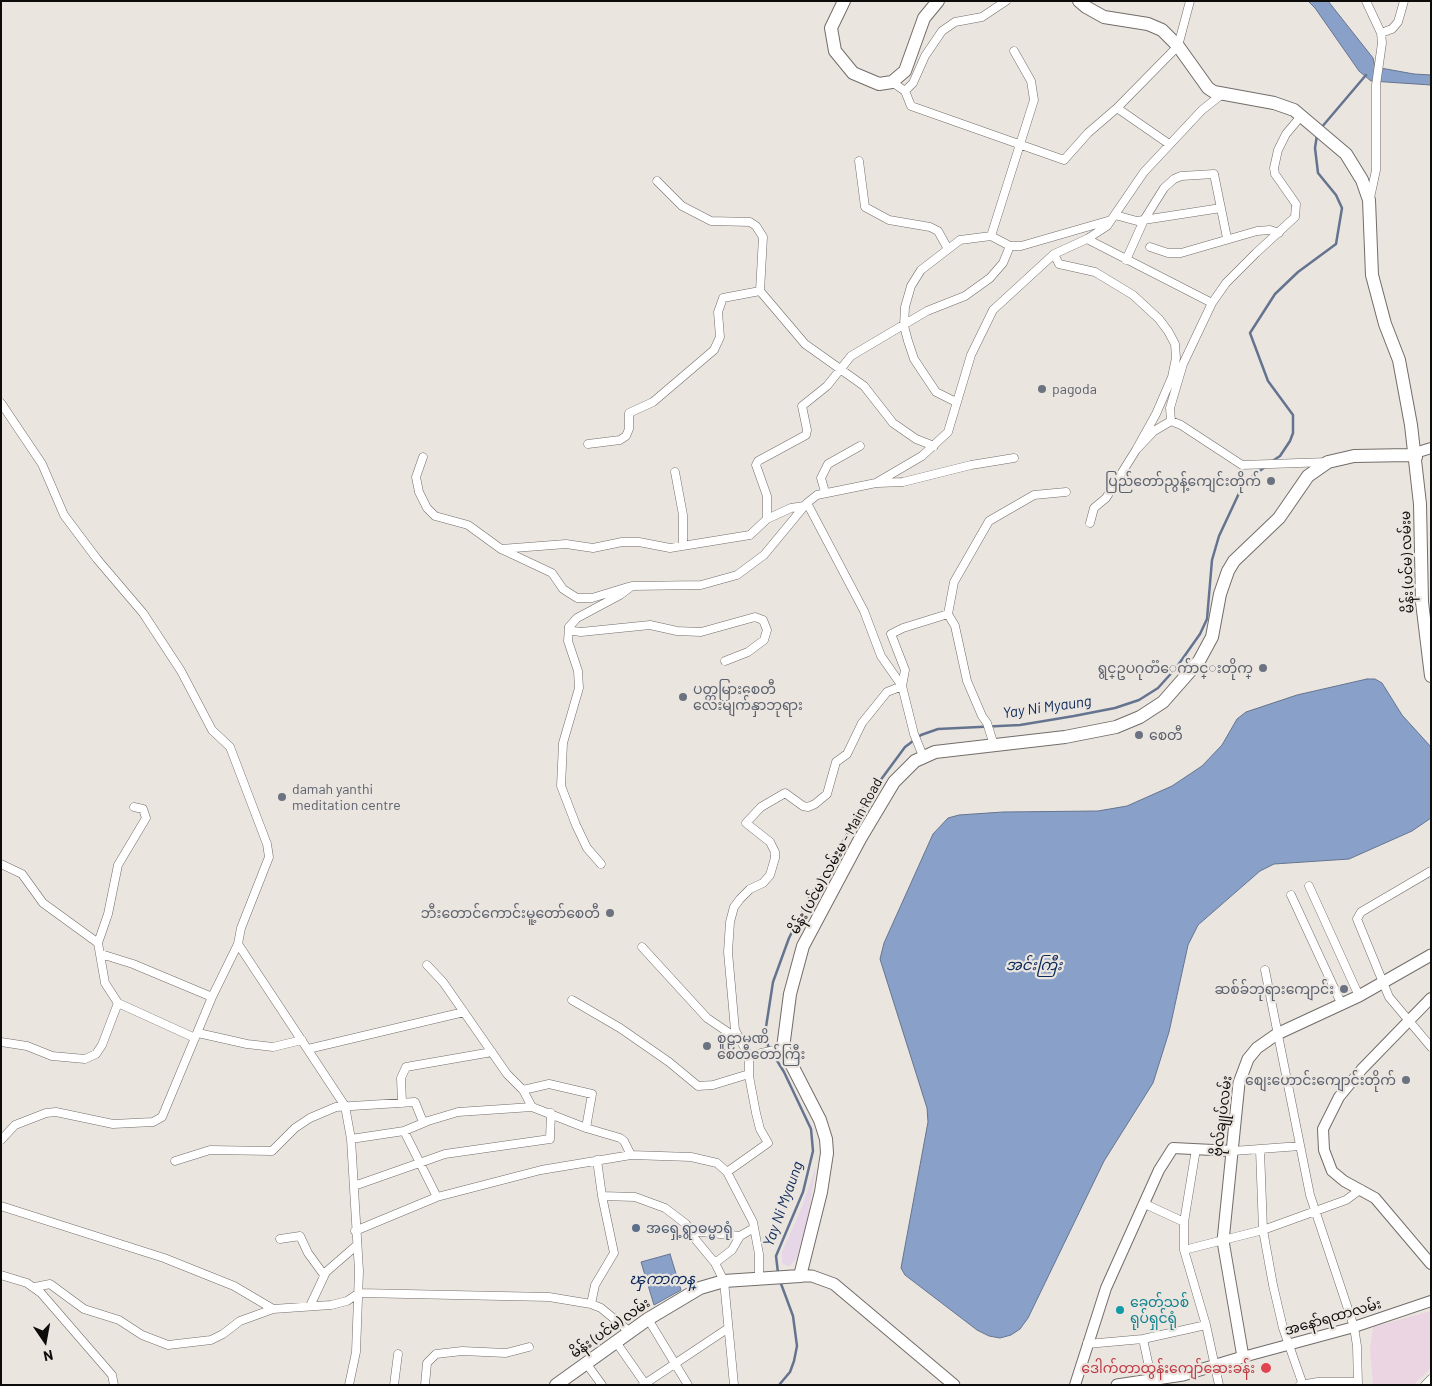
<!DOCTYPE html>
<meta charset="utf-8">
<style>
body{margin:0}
#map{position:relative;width:1432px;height:1386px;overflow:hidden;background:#ebe5e0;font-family:Barlow,sans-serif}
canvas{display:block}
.frame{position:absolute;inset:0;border:2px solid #0e0c0b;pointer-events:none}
.north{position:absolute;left:20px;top:1316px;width:50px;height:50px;-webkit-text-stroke:4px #ebe5e0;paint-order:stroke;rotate:168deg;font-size:14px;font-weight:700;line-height:20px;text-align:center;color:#0e0c0b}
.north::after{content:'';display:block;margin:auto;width:18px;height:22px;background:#0e0c0b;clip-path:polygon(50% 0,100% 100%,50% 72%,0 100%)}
</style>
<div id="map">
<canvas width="1432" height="1386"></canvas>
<div class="frame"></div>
<div class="north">N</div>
</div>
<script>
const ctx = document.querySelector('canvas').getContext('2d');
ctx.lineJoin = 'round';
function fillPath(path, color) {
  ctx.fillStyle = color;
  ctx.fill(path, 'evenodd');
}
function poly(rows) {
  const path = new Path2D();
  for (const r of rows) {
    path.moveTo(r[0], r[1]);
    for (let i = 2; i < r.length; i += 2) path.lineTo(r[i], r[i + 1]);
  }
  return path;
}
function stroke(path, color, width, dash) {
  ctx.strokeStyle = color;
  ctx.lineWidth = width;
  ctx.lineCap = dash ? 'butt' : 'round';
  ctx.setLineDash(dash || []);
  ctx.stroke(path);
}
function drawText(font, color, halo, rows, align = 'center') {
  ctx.font = font + ' Barlow,"Noto Sans Myanmar",sans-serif';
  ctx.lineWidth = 4.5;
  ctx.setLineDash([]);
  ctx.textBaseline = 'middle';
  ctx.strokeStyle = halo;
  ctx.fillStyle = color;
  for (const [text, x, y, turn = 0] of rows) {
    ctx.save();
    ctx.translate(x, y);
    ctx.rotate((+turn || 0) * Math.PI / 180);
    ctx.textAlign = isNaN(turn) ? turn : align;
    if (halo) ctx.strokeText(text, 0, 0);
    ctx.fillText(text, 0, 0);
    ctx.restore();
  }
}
const commercial = poly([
 [816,1166,808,1218,796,1259,789,1267,782,1263,782,1252,802,1207]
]);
const education = poly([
 [1431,1311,1431,1367,1414,1385,1373,1385,1370,1351,1373,1327]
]);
const water = poly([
 [1308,1,1328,1,1373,58,1375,67,1414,74,1431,75,1431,85,1371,81,1359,71,1315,8,1308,1],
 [1367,679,1375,679,1382,683,1402,715,1431,747,1431,818,1412,831,1349,859,1274,864,1260,871,1198,925,1188,945,1169,1032,1153,1083,1104,1161,1028,1318,1020,1329,1011,1335,1000,1338,989,1336,977,1330,905,1275,901,1268,928,1122,927,1108,880,959,884,943,933,834,948,818,959,815,1003,812,1098,811,1127,806,1172,786,1202,766,1222,745,1237,719,1246,712,1297,695,1367,679],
 [670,1254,681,1290,654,1305,641,1262,670,1254]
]);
const stream = poly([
 [1321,128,1366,75],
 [1271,462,1280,456,1290,441,1293,433,1293,415,1268,381,1250,333,1275,294,1298,272,1336,244,1342,208,1336,195,1318,173,1315,148,1317,135],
 [778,1273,776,1256,803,1192,813,1151,811,1129,784,1072,768,1046,766,1027,773,982,789,938,808,900,874,789,905,747,921,735,938,729,1020,725,1074,716,1115,708,1139,700,1158,688,1176,668,1200,634,1207,619,1212,560,1219,536,1241,489,1246,481,1265,467],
 [779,1385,790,1372,794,1361,797,1346,793,1316,780,1281]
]);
const minor = poly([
 [1366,1,1381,33,1382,43,1376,85,1376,170,1370,198],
 [1381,33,1392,29,1398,22,1404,1],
 [892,82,905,91,911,106,1064,160,1088,133,1117,108,1178,46,1190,1],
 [905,91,913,83,925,56,942,31,955,22,982,17,1006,1],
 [1117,108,1169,144],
 [859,161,865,207,889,220,930,227,938,231,948,249],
 [657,181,682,206,711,221,750,222,756,226,763,237,760,291,805,344,864,386,893,423,916,439,934,446],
 [1115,215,1137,221,1221,208],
 [991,236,1034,100,1031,81,1014,51],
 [1087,239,1212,303],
 [1150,247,1168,253,1181,253,1257,231,1270,230,1279,233],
 [1054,254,1059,264,1095,272,1133,295,1159,319,1168,331,1175,344,1176,358,1172,377,1156,414,1136,450],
 [1126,260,1144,220,1164,188,1174,179,1181,176,1214,174,1227,238],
 [956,402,936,392,914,359,908,341,904,326,905,307,911,286,921,270,960,240,991,236,1010,246,1021,246,1111,220],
 [1,403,42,464,64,515,97,559,143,613,181,671,212,730,230,747,267,844,269,857,241,928,238,944,212,997,162,1117,153,1122,113,1124,56,1112,46,1113,15,1125,1,1140],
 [1171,421,1170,408,1183,364,1212,303,1226,283,1256,253,1295,217,1296,204,1275,174,1274,168,1278,150,1286,134,1302,115],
 [1171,421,1181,425,1242,465,1328,462],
 [588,444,620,440,626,436,629,429,629,413,653,402,714,350,720,337,718,312,723,298,760,291],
 [423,457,416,477,419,492,427,508,435,516,468,525,501,549],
 [675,472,683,515,683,546],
 [878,483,903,482,971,465,1014,458],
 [825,492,821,478,828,464,860,446],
 [807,503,864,611,881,656,902,686,914,734,923,756],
 [804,506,791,508,767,519,767,496,756,465,758,461,806,435,807,430,802,406,827,386,851,356,927,311,965,296,990,278,1003,263,1010,246],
 [1090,523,1094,508,1106,498,1136,450,1154,431,1171,421],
 [628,587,592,598,577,598,563,589,552,573,501,549,566,544,593,548,622,542,639,542,670,548,750,535,767,519],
 [948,614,954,582,989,521,1034,495,1066,492],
 [569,627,568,641,578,671,579,688,563,743,561,786,576,825,587,848,601,864],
 [725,661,748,652,764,640,767,630,763,620,755,617,701,632,677,631,650,625,581,632,573,631,569,627,577,618,620,595,632,586,701,585,737,575,764,555,807,503,817,495,876,483,922,456,948,432,971,355,993,310,1054,254,1087,239,1107,226,1144,172,1202,110,1221,95],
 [134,807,143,809,146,818,118,865,108,914,98,943,105,983,118,1003,195,1038],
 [1,864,22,874,43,903,98,943],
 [1431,871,1361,912,1357,919,1389,997,1431,1047],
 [1309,886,1359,996],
 [1291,895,1342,1005],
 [238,944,345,1106,351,1139,359,1271,356,1352,349,1385],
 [642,947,707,1018,738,1039],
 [101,954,133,964,212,997],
 [427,965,443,982,507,1074,523,1090,532,1107,586,1128,620,1138,624,1141,631,1155],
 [1265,970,1310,1195,1354,1327,1357,1346,1358,1385],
 [572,1000,620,1028,669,1062,698,1086,713,1085,749,1074],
 [198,1033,247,1044,273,1047,302,1040],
 [1,1042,27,1046,52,1056,85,1059,96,1054,102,1045,118,1003],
 [308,1049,464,1012],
 [749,1056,783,1048],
 [523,1090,549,1084,592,1094,586,1128],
 [402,1103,401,1078,406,1067,492,1052],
 [404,1131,437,1197],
 [351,1139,404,1131,428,1121,458,1112,532,1107],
 [1260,1150,1263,1230,1273,1285,1283,1328,1303,1385],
 [1233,1151,1300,1146],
 [597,1160,602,1196,635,1197,665,1208,686,1224,696,1240,715,1263,724,1281,734,1385],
 [175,1161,210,1150,272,1151,295,1128,310,1118,336,1107,415,1102,423,1122],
 [727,1172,768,1143,760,1129,756,1113,749,1076,749,1056,735,1030,728,952,730,922,734,907,740,899,750,889,763,883,770,875,775,858,775,852,770,842,746,823,761,807,785,793,803,806,808,807,815,804,827,794,836,762,847,754,862,723,887,692,902,686,905,670,891,634,903,628,948,614,955,626,967,681,982,716,987,723,994,745],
 [354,1186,445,1154,550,1139,551,1113],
 [1145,1204,1184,1222,1184,1250],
 [1,1206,164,1258,234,1286,273,1309,331,1305,347,1301,359,1293,549,1297,591,1304,601,1308,630,1332],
 [1184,1222,1196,1149],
 [355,1231,437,1197,541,1170,631,1155,691,1157,717,1163,727,1172,753,1222,759,1254,759,1278],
 [691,1231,740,1236],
 [280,1239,300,1236,308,1253,324,1275],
 [715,1263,732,1250,740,1236,754,1228],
 [1,1275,27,1283,41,1293,112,1375,114,1385],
 [35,1287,50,1284,84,1309,119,1320,142,1335,168,1345,211,1340,223,1334,240,1321,273,1309],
 [591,1304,595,1285,614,1253,602,1196],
 [310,1306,326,1272,357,1245],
 [648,1319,688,1385],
 [1143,1339,1152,1381],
 [616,1342,646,1385],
 [1087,1344,1143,1339,1206,1325],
 [586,1363,602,1385],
 [394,1385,398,1354],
 [425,1385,427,1363,436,1354,462,1351,506,1353,529,1347],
 [643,1385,727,1329],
 [1219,1385,1206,1325,1184,1250,1263,1230,1346,1200,1361,1189],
 [1300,1385,1318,1382,1358,1382],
 [1425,1385,1431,1379]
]);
const tertiary = poly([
 [1415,453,1431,448],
 [1431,998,1362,1069,1339,1097,1323,1129,1324,1150,1332,1171,1344,1181,1375,1198,1431,1264],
 [1243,1357,1354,1327,1431,1301],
 [1075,1385,1106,1288,1159,1170,1173,1148,1233,1151]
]);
const secondary = poly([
 [800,1276,812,1276,834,1284,954,1385],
 [1117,1385,1183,1375,1243,1357,1223,1241,1239,1083,1248,1059,1257,1048,1277,1034,1359,996,1431,955]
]);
const primary = poly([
 [844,1,831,28,835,51,853,73,879,84,892,82,905,71,924,18,938,1],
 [1079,1,1086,7,1104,17,1148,24,1162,30,1178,46,1208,88,1214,92,1274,103,1294,110,1346,154,1362,180,1369,200,1372,275,1385,324,1399,360,1411,425,1420,504,1422,602,1431,676],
 [556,1385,648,1319,700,1288,724,1281,800,1276,821,1192,827,1153,826,1139,820,1120,783,1048,790,994,803,946,860,839,894,782,915,761,935,752,1065,737,1116,727,1140,717,1163,702,1199,661,1212,637,1220,594,1228,571,1234,561,1279,518,1308,476,1328,462,1354,456,1409,455,1416,457]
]);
const markers = [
 [1042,389,5,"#6b7280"],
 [1271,481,5,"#6b7280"],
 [1263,668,5,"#6b7280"],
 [683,697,5,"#6b7280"],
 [1139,735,5,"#6b7280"],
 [282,797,5,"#6b7280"],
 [610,913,5,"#6b7280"],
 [1344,989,5,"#6b7280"],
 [707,1046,5,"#6b7280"],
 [1406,1080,5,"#6b7280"],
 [636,1228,5,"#5c6f8a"],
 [1120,1310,5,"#0f9aa8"],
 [1266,1368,6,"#e0444e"]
];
const worshipNames = [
 ["pagoda",1052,389],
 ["ပြည်‌‌တော်ညွန့်ကျေင်းတိုက်",1261,481,"right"],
 ["ရွင္ဥပဂုတၱေက်ာင္းတိုက္",1253,668,"right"],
 ["ပတ္တမြား‌စေတီ‌",693,689],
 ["လေးမျက်နှာဘုရား",693,705],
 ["စေတီ",1149,735],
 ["damah yanthi",292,789],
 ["meditation centre",292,805],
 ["ဘီးတောင်ကောင်းမူ့တော်စေတီ",600,913,"right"],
 ["ဆစ်ခ်ဘုရားကျောင်း",1334,989,"right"],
 ["စူဠာမဏိ",717,1038],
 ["စေတီတော်ကြီး",717,1054],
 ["စျေးဟောင်းကျောင်းတိုက်",1396,1080,"right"]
];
const streetNames = [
 ["မိန်း (ပင်မ) လမ်းမ",1407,562,-92],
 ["မိန်း (ပင်မ) လမ်းမ - Main Road",836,856,-61],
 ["ဗိုလ်‌ချုပ်‌လမ်း",1222,1116,-83],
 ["အ‌နော်‌ရထာလမ်း",1333,1317,-16],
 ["မိန်း (ပင်မ) လမ်း",610,1328,-35]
];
const serviceNames = [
 ["အရှေ့ရွာဓမ္မာရုံ",646,1228]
];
const cultureNames = [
 ["ခေတ်သစ်",1130,1302],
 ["ရုပ်‌ရှင်ရုံ",1130,1318]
];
const healthNames = [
 ["ဒေါက်တာထွန်းကျော်ဆေးခန်း",1255,1368]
];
const waterNames = [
 ["Yay Ni Myaung",1047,707,-8],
 ["အင်းကြီး",1034,965],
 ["Yay Ni Myaung",783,1204,-70],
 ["ၾကာကန္",662,1279]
];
fillPath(commercial, '#e6d6e8');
fillPath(education, '#ebd5e2');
fillPath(water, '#89a1c8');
stroke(water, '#64748f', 1);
stroke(stream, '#64748f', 2.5);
stroke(minor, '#726d69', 9);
stroke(tertiary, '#726d69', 12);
stroke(secondary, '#726d69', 13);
stroke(primary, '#726d69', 14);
stroke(minor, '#fff', 8);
stroke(tertiary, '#fff', 10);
stroke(secondary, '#fff', 11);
stroke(primary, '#fff', 12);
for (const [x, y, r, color] of markers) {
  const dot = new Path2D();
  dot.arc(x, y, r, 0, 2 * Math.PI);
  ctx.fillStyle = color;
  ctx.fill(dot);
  stroke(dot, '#ebe5e0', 2);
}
drawText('14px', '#5b616d', '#ebe5e0', worshipNames, 'left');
drawText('14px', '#0e0c0b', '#ebe5e0', streetNames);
drawText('14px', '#4e5e75', '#ebe5e0', serviceNames, 'left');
drawText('14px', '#0d838f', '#ebe5e0', cultureNames, 'left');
drawText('14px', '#be3a42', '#ebe5e0', healthNames, 'right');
drawText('italic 15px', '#0a2858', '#ebe5e0', waterNames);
</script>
